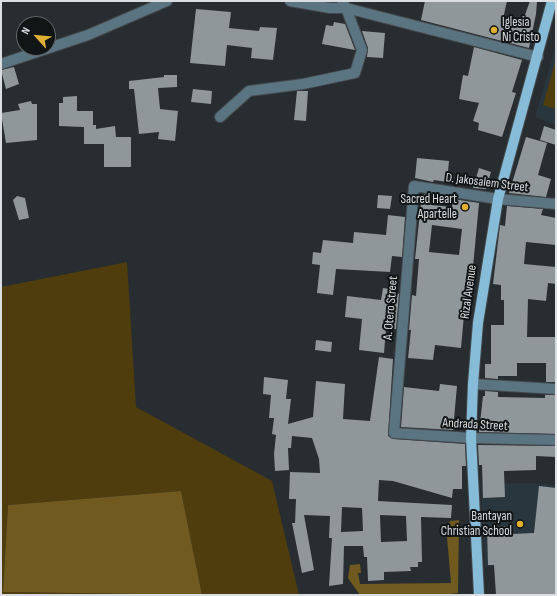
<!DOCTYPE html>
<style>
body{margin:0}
#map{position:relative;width:557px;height:596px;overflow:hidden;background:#272d30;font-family:"Sofia Sans Condensed",sans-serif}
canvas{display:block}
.frame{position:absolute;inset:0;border:2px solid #dbdee1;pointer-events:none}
.north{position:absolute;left:16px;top:16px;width:40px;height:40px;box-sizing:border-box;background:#121516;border:1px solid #626567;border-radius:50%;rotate:297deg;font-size:11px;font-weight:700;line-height:16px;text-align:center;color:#dbdee1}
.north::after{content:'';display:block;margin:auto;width:14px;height:18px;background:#dfb033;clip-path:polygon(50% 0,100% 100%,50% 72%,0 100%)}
</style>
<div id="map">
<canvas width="557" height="596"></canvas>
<div class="frame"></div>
<div class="north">N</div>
</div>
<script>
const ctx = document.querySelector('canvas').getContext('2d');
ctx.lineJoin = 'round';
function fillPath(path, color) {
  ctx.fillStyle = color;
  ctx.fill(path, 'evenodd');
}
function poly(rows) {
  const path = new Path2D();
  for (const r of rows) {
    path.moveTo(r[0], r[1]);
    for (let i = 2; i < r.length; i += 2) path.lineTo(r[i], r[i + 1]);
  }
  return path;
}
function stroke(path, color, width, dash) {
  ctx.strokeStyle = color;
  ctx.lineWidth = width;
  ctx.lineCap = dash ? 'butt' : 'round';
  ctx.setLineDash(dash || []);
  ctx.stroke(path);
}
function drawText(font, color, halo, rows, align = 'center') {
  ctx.font = font + ' "Sofia Sans Condensed",sans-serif';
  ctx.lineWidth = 4;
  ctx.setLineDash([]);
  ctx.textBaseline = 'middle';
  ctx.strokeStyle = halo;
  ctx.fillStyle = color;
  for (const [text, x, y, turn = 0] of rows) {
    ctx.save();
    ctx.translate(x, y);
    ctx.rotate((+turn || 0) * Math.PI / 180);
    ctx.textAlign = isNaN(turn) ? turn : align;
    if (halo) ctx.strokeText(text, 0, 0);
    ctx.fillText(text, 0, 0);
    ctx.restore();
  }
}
const built = poly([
 [556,46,556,125,535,117],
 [529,483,556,485,556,562,485,567,481,484]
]);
const green = poly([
 [556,59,556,109,543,105],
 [127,262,136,407,272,481,299,595,202,595,181,491,8,505,3,592,172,595,1,595,1,287]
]);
const water = poly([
 [181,491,202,595,3,592,8,505],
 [459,520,458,593,442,595,360,595,348,578,350,565,360,564,361,573,358,573,360,584,451,583,446,526,450,521]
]);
const building = poly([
 [425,1,507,1,503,19,522,23,530,1,537,1,536,14,529,48,421,20],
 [196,9,231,12,229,28,259,31,260,27,277,28,273,60,251,58,252,48,227,45,225,66,190,63],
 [334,22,345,24,355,50,322,44,326,25,333,26],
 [362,31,385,33,383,58,367,57,368,48],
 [474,47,522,60,512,92,516,93,502,137,478,130,479,123,473,121,479,103,459,99,463,75,468,76],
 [14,67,19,84,6,89,1,70],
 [164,75,177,75,177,87,158,88,160,109,178,111,175,141,158,139,159,132,139,134,134,89,129,89,129,81,164,77],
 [193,89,212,91,211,104,191,102],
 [297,91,308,91,306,121,294,120],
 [77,96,77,111,93,111,93,125,96,125,96,129,115,126,116,137,131,137,131,167,104,167,104,144,84,144,84,127,59,126,59,103,63,103,63,97],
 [31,101,32,104,37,104,37,140,6,143,1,113,20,110,18,104],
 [544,126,556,130,556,145,540,140],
 [526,137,547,143,538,175,551,179,546,197,509,193],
 [417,158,449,161,447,182,434,180,433,182,415,178],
 [479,168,491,172,486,189,473,188],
 [422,194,432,195,431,205,452,207,453,199,479,203,471,288,467,315,464,315,461,348,435,345,433,360,408,358,411,330,409,330,412,295,416,296,419,259,415,259],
 [432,225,462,229,459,255,429,252],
 [378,195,392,196,390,209,377,208],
 [17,196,25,198,29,218,19,220,13,200],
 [507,206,543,209,541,215,556,218,556,245,526,242,524,264,556,267,556,284,548,283,546,301,528,299,527,337,556,337,556,382,546,382,546,363,517,363,517,376,498,376,498,379,485,378,485,364,491,364,491,325,504,325,504,300,501,300,501,285,493,284,500,225,505,226],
 [388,215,405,217,402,257,392,256,390,272,336,269,333,295,317,293,320,265,312,264,313,252,321,253,323,240,353,243,354,232,386,235],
 [383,288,396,290,396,293,399,294,396,329,386,328,384,353,359,350,362,319,345,317,347,296,381,300],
 [316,340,332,342,331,352,315,350],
 [379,357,393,359,388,436,394,439,465,444,466,466,462,466,462,489,453,489,452,498,393,481,379,480,378,501,452,505,451,518,421,517,422,562,418,562,418,567,410,567,411,571,384,572,384,580,368,581,367,557,364,557,363,546,344,546,343,584,329,586,332,538,329,538,330,516,304,515,314,570,302,573,292,523,295,523,296,499,289,499,290,472,320,473,319,459,312,438,292,436,291,448,288,448,289,470,275,471,274,454,276,435,272,434,274,418,269,418,271,395,263,394,264,377,288,380,286,399,291,399,288,424,313,417,316,381,345,384,343,419,370,421],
 [342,507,362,508,363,531,341,532],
 [380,515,406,516,407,541,381,542],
 [440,384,457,386,453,430,401,427,404,387,439,391],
 [485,391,498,392,498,397,545,398,545,395,556,395,556,434,479,432,483,396,485,396],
 [478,445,556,446,556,457,536,456,536,470,504,471,505,497,483,498,482,465,479,465],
 [539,486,556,488,556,595,496,595,494,565,488,565,487,527,511,526,511,534,534,533]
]);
const minor = poly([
 [290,1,330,8,346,8,342,1],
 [346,8,538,57],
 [1,64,88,35,167,1],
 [220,117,249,91,303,84,355,73,362,50,346,8],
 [556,204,498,199,414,186,394,433,471,438,556,440],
 [473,384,556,389]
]);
const major = poly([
 [479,595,471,438,473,384,478,323,498,199,552,1]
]);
const markers = [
 [494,30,4,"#dfb033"],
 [465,207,4,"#dfb033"],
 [520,524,4,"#dfb033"]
];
const poiNames = [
 ["Iglesia",502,23,"left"],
 ["Ni Cristo",502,38,"left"],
 ["Sacred Heart",457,200],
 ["Apartelle",457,215],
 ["Bantayan",512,517],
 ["Christian School",512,532]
];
const streetNames = [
 ["D. Jakosalem Street",487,183,7],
 ["Rizal Avenue",469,292,-82],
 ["A. Otero Street",391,308,-85],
 ["Andrada Street",475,425,3]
];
fillPath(built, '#2a363d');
fillPath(green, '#4f3d0e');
fillPath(water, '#705a20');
fillPath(building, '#90979b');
stroke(minor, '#44494c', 12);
stroke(major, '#44494c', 12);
stroke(minor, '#5b7481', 10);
stroke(major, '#87bcd8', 10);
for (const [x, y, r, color] of markers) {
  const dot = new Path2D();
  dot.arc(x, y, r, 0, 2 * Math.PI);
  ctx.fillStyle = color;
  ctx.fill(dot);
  stroke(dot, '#121516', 1.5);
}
drawText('13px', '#dbdee1', '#121516', poiNames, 'right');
drawText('13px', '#dbdee1', '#121516', streetNames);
</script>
